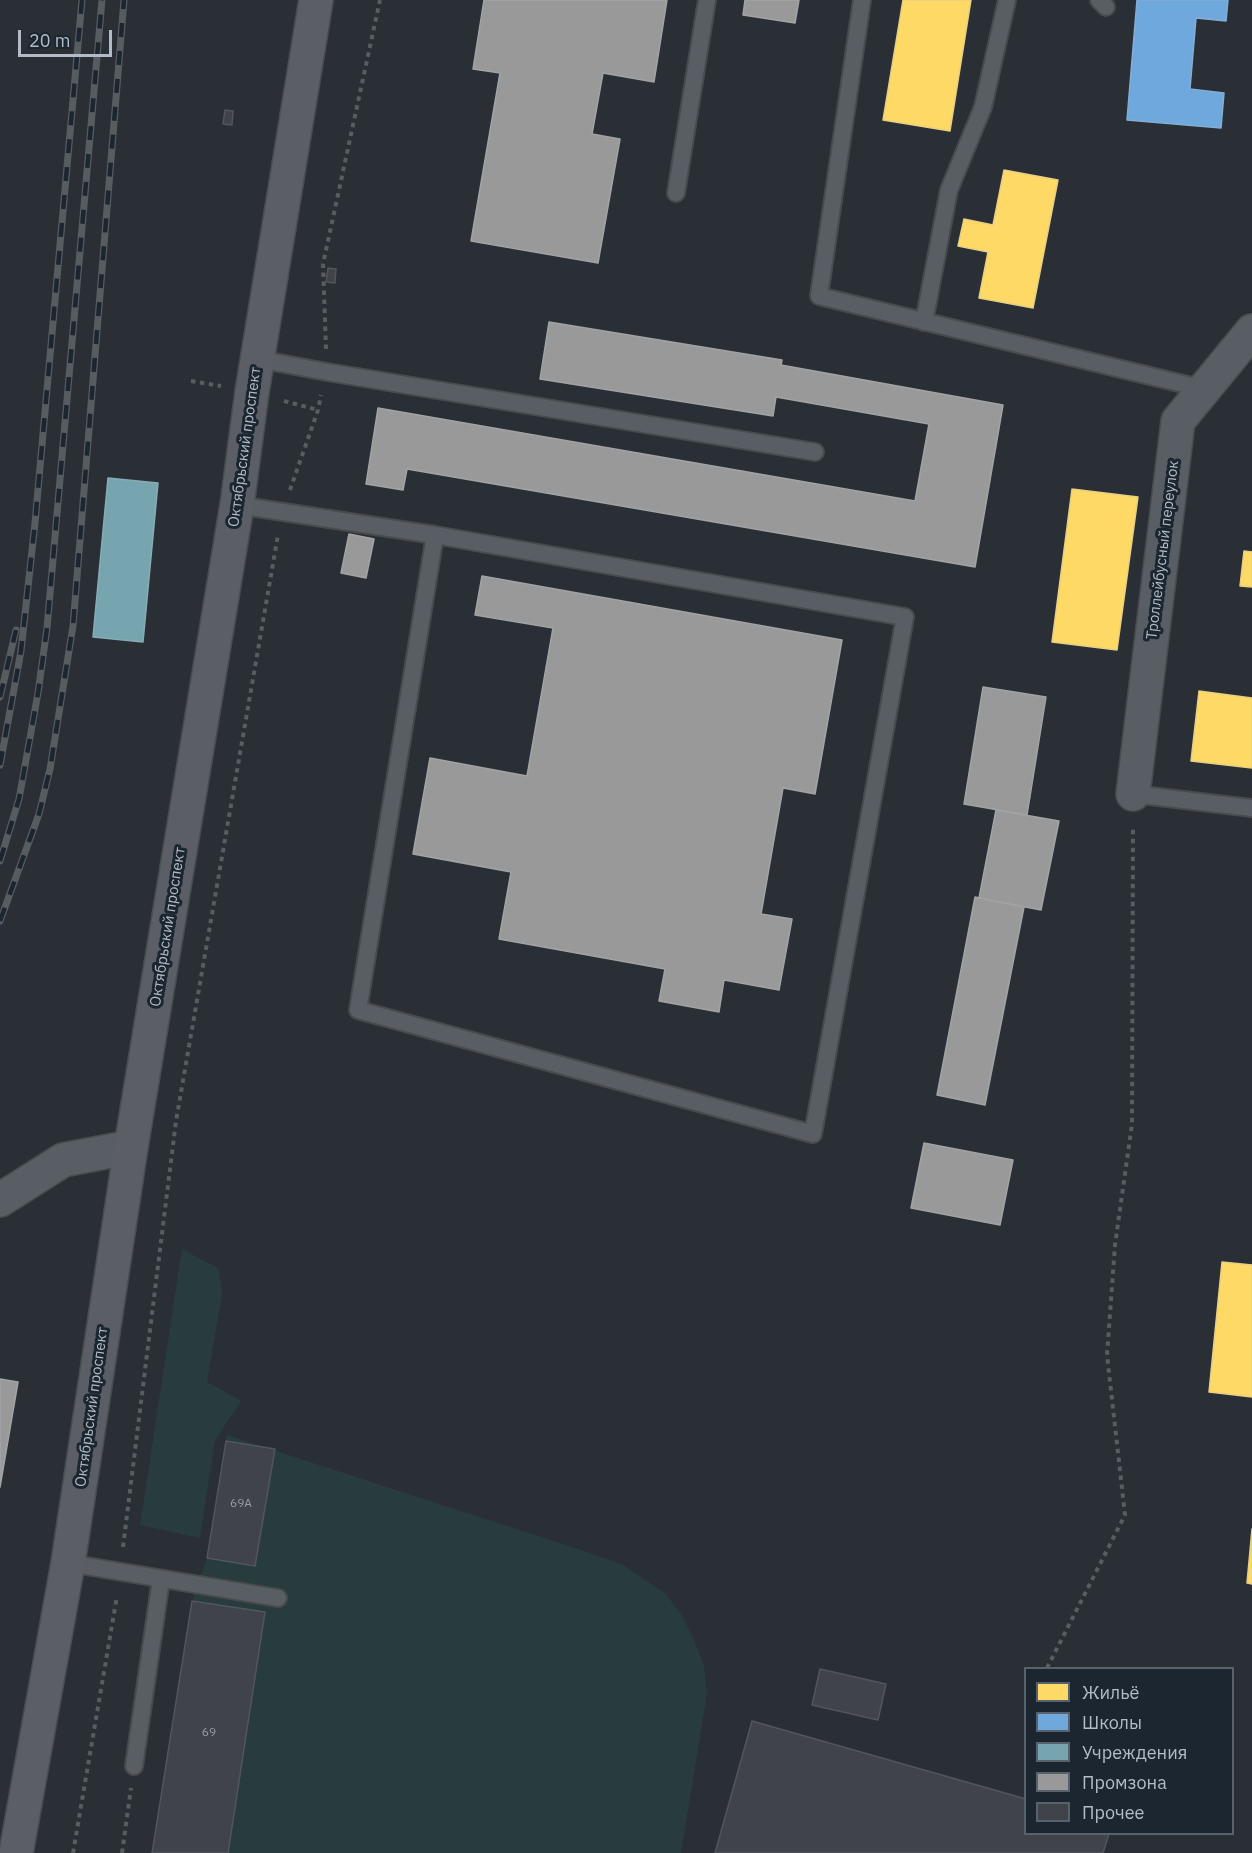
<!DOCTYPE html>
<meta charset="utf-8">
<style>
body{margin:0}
#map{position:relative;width:1252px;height:1853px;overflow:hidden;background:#292f35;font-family:"IBM Plex Sans",sans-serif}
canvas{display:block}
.legend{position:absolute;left:1024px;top:1667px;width:210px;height:168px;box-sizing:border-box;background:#1c2630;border:2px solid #58626c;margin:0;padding:8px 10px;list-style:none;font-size:18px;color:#b3bcc6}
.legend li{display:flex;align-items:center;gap:12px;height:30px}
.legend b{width:30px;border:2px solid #58626c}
.scale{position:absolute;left:18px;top:30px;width:94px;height:27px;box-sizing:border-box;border:3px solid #b3bcc6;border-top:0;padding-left:8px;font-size:18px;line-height:21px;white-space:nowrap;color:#b3bcc6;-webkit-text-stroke:4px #1c2630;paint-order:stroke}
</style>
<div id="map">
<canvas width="1252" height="1853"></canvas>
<ul class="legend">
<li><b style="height:16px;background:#ffd966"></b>Жильё</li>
<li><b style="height:16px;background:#6fa8dc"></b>Школы</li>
<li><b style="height:16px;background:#76a5af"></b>Учреждения</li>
<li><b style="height:16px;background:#999"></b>Промзона</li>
<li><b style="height:16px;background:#40444a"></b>Прочее</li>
</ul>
<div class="scale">20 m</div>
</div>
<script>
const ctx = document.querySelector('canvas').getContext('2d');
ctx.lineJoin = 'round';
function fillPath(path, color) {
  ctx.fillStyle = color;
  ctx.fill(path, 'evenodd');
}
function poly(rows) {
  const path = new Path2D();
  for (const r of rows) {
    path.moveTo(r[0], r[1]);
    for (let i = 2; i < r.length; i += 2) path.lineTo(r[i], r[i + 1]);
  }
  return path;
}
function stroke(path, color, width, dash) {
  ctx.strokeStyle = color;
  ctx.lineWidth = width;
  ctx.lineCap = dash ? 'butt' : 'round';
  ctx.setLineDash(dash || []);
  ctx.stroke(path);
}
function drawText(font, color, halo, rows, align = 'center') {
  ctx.font = font + ' "IBM Plex Sans",sans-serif';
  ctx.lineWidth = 6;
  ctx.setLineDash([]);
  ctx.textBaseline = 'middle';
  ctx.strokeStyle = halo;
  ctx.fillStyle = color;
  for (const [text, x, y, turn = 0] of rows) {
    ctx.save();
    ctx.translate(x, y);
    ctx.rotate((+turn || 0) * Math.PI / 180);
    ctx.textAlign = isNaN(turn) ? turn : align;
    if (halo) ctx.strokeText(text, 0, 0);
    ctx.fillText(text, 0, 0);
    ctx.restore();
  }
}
const green = poly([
 [182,1249,219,1269,222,1294,207,1382,241,1401,215,1440,200,1538,140,1525],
 [227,1435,581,1550,623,1565,666,1594,682,1616,694,1640,704,1666,707,1694,681,1853,152,1853,192,1601,207,1558]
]);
const homes = poly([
 [903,0,971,0,950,131,883,120,903,0],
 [1004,170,1058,180,1033,308,979,298,988,252,958,246,964,219,993,225,1004,170],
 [1072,489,1138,497,1117,650,1052,642,1072,489],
 [1244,551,1252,552,1252,587,1240,586,1244,551],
 [1199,691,1252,698,1252,768,1191,761,1199,691],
 [1222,1262,1252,1265,1252,1397,1209,1392,1222,1262],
 [1252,1529,1252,1584,1247,1583,1252,1529]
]);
const schools = poly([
 [1137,0,1228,0,1226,21,1196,18,1190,89,1224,93,1221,128,1127,120,1137,0]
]);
const public = poly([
 [108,478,158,483,143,642,93,637,108,478]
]);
const industry = poly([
 [484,0,667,0,654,82,603,73,592,134,620,139,598,263,471,241,500,73,473,69,484,0],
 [745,0,799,0,795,23,743,15,745,0],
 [549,322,782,360,781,365,1003,405,975,567,407,469,403,490,366,484,378,408,915,501,929,424,776,397,773,416,540,379,549,322],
 [349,534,374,539,366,578,341,573,349,534],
 [482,576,842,640,815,794,783,788,761,914,792,919,779,990,724,980,719,1012,659,1001,665,969,499,939,511,872,413,854,430,758,527,776,553,628,475,615,482,576],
 [983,687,1046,697,1027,815,964,804,983,687],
 [996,810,1059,821,1041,910,979,898,996,810],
 [975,897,1024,907,985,1105,937,1095,975,897],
 [924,1143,1013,1160,1000,1225,911,1208,924,1143],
 [0,1379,18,1382,0,1487,0,1379]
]);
const building = poly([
 [225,110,233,111,232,125,223,124,225,110],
 [328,268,336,269,335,283,326,282,328,268],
 [226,1441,275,1449,255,1566,207,1558,226,1441],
 [192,1601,265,1612,228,1853,152,1853,192,1601],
 [820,1669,886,1684,878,1720,812,1705,820,1669],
 [752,1721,1026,1799,1026,1834,1109,1834,1103,1853,715,1853,752,1721]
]);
const path = poly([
 [326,349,323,264,380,0],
 [191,381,221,386],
 [284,401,318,410],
 [290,490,318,410,321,395],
 [123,1547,176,1121,278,535],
 [1047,1668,1125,1515,1107,1355,1115,1245,1132,1124,1133,826],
 [73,1853,117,1596],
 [122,1853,131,1788]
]);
const lane = poly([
 [862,0,819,296,1204,389],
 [1099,0,1106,7],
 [676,193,707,0],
 [924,322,949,190,983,107,1007,0],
 [258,359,327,372,815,452],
 [237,505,435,535,358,1010,813,1134,905,617,435,535],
 [1133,794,1252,808],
 [68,1563,278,1598],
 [134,1766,161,1579]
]);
const street = poly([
 [1133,794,1178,421,1252,331],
 [0,1200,63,1160,131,1147]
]);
const primary = poly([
 [16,1853,68,1563,131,1147,237,505,252,392,316,0]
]);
const rail = poly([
 [0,697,16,630],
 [0,765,21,651,35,523,82,0],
 [0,861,19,799,38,693,47,628,102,0],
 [0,921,39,814,50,769,73,626,124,0]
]);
const numberNames = [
 ["69А",241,1504],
 ["69",209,1733]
];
const streetNames = [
 ["Октябрьский проспект",245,447,-82],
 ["Троллейбусный переулок",1163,550,-83],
 ["Октябрьский проспект",168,927,-81],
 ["Октябрьский проспект",92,1407,-82]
];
fillPath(green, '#283c3d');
fillPath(homes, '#ffd966');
stroke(homes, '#e8d083', 1.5);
fillPath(schools, '#6fa8dc');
stroke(schools, '#83aed5', 1.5);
fillPath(public, '#76a5af');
stroke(public, '#88acb6', 1.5);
fillPath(industry, '#999');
stroke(industry, '#a1a4a6', 1.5);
fillPath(building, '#40444a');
stroke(building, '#51565d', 1.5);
stroke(lane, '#474b50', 20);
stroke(street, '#474b50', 36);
stroke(primary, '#474c52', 36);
stroke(path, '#575d61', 4, [4.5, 4.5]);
stroke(lane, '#585e63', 16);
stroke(street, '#585e63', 33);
stroke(primary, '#5b5f65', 33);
stroke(rail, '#575c61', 7);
stroke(rail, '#1c2630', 4.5, [14]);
drawText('12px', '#969ea7', null, numberNames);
drawText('15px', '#b3bcc6', '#1c2630', streetNames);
</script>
